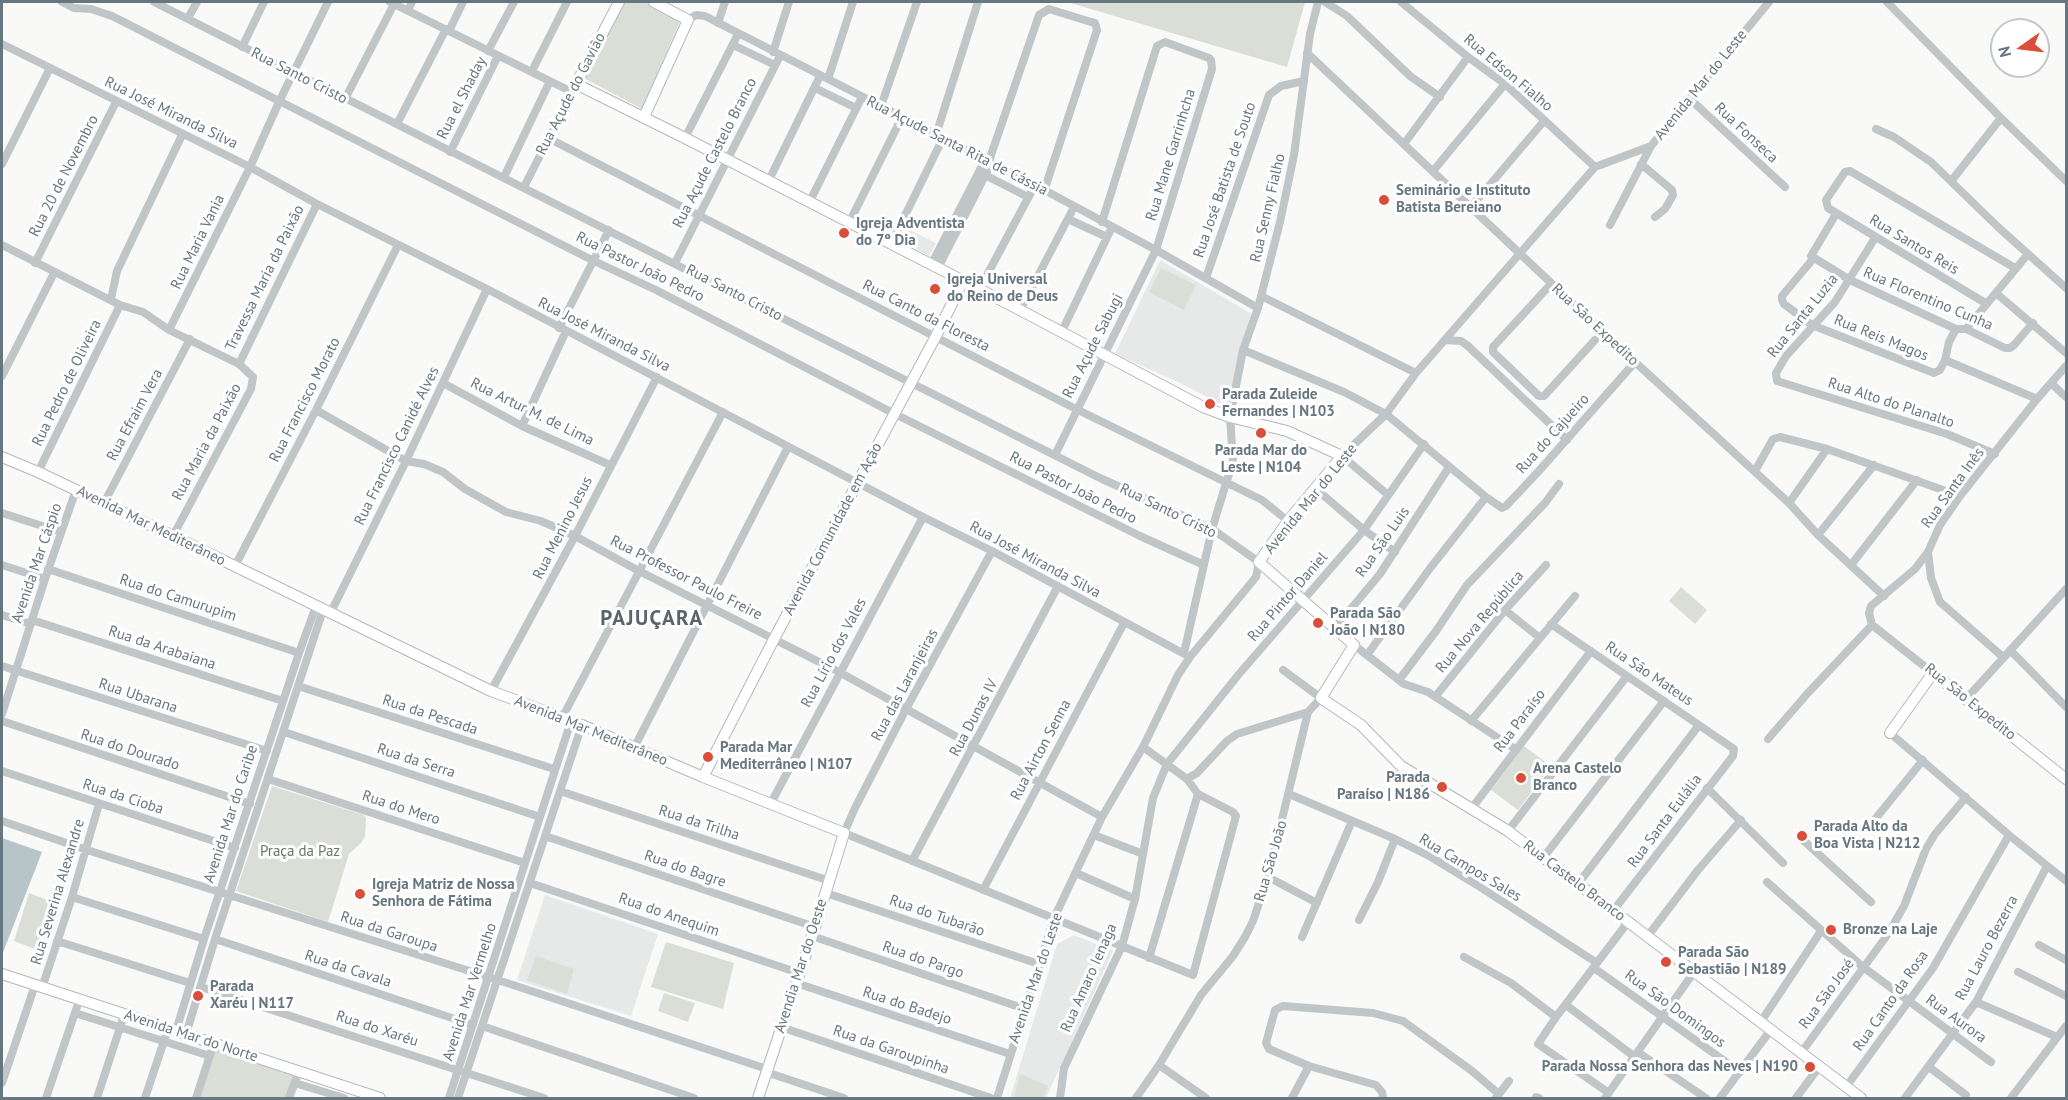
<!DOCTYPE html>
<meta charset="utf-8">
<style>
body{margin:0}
#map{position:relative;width:2068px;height:1100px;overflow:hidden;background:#f9f9f7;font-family:"PT Sans",sans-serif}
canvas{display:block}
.frame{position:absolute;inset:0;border:3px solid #667780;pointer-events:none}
.north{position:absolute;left:1990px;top:18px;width:60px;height:60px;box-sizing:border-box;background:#fff;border:2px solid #c2c9cc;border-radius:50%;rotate:256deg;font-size:16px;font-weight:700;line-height:24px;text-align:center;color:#667780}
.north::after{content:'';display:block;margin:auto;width:21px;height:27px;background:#d94e38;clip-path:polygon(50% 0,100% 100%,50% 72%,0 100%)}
</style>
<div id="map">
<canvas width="2068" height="1100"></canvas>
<div class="frame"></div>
<div class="north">N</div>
</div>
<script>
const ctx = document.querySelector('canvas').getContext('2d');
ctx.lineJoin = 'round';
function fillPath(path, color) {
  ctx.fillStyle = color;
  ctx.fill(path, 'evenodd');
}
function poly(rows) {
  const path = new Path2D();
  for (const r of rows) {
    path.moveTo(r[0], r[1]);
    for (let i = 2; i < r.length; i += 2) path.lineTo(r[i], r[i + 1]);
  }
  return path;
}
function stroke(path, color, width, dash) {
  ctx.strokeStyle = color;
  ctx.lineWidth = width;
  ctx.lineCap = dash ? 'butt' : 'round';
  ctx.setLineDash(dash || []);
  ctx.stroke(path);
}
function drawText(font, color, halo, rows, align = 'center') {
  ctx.font = font + ' "PT Sans",sans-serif';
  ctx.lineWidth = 6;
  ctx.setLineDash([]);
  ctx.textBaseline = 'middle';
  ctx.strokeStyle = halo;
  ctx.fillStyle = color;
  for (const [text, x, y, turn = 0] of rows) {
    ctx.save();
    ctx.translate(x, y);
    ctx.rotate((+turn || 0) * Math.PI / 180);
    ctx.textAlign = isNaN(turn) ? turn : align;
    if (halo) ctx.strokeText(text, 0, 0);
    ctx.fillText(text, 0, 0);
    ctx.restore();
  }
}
const built = poly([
 [906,228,936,243,929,256,900,240],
 [1160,260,1252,314,1227,407,1174,380,1115,354],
 [545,895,658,934,631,1016,517,980],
 [1074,935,1113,951,1046,1098,1010,1098,1057,944]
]);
const green = poly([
 [620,2,646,2,681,19,642,109,582,77],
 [1067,2,1305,2,1287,67],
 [1161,268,1196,285,1184,310,1149,292],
 [1681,587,1707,610,1695,624,1669,601],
 [1524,746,1551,766,1518,810,1491,790],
 [272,786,364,815,366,818,365,836,362,842,349,854,328,922,236,891],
 [29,893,58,904,40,951,14,941],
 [666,942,734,963,723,1009,651,987],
 [536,956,574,969,567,994,527,980],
 [664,993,695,1003,688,1022,658,1011],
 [217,1044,298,1073,289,1098,198,1098],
 [1020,1074,1048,1086,1043,1098,1014,1098]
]);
const water = poly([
 [2,838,42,852,2,955]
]);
const street = poly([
 [62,2,74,8,91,9,112,16,594,261,656,290,895,414,1140,536,1204,565],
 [154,2,1100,478,1212,529,1259,562,1256,577,1190,657,1178,675,1143,747,1102,817,1054,918,997,1098],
 [390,2,572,92],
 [1325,2,1347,16,1410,76,1440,97],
 [1401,2,1468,57,1505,84,1595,167],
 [1887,2,2001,118,2066,181],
 [408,10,412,2],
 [188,18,197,2],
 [688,20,696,15,705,16,1035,185,1156,250,1258,308],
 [718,23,725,2],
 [449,31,463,2],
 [2,44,250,167,317,204,487,289,923,517,992,551,1190,657],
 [733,45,775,65],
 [242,47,264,2],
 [488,51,514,2],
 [773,52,789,2],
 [1307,53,1635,362,1789,503,1818,535,1884,596],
 [532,71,567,2],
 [828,79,853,2],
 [815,88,856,108],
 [345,99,394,4],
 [1690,99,1785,187],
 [881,106,917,2],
 [397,124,446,29],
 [1876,129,1894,137,1931,162,1998,227,2066,288],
 [936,135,978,2],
 [548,138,1076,409,1262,500,1288,521],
 [685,138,738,34],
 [1404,144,1468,57],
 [450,152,498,56],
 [2,164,50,68],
 [1641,164,1672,190,1673,195,1665,209,1655,217],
 [1433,171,1505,84],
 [981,173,1028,197],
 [504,177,550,81],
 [1952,180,2001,118],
 [768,182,820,76],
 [524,187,575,87],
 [809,203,862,97],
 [1471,207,1544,121],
 [1836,214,1811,256,1850,280,1956,329,1966,329,2005,348,2010,348,2014,345,2033,323],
 [1068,219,1107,237],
 [849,223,902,117],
 [1610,225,1651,146],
 [1875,238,1835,302,1786,356,1776,373,1777,381,1947,434,1995,454],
 [891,244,943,138],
 [2,245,120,305,143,312,169,330,239,364,253,377,251,389,173,536],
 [1813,259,1782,296,1782,300,1784,304,1812,325,1934,373,1940,370,1945,360,2037,399],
 [35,263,116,102],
 [675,263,780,56],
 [931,265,985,160,990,159],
 [938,268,991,164,990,158,1039,15,1049,9,1091,22,1095,23,1097,30,1044,191],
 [1206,278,1269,95,1281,86,1304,81],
 [1551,284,1493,347,1493,352,1539,396,1544,396,1595,340],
 [979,290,1035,185],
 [1996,293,2066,353],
 [1261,296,1416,373],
 [111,299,117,271,182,135],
 [1987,304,1828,208,1826,200,1845,172,1850,171,2015,268],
 [1020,310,1074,207],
 [559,328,609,230],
 [1966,329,2028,254],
 [169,330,250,167,279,102,328,2],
 [1062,331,1112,227],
 [1445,340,1461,341,1468,346,1567,440],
 [1243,350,1344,392,1386,414,1486,497,1502,508,1506,506,1538,472,1635,362],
 [1945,360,1949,342,1956,329],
 [239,364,317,204],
 [2,376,54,273],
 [443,383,522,426,610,465],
 [2051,383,2066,397],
 [316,410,406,461,424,464,443,472,465,489,506,512,541,521,575,536,639,571,839,672,1102,817],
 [522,426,566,331],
 [1055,455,1156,250,1212,69,1211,60,1209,58,1165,42,1157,46,1102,222],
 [1755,471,1773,439,1780,437,1827,449,1960,496],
 [38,472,120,305],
 [1316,489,1364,530,1395,552],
 [1387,494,1342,456,1386,414,1416,373,1595,167,1651,146,1769,2],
 [104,503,190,339],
 [1789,503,1827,449],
 [2,513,61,532],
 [1818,535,1874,465],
 [992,551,906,709,855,808,844,833,1193,975,1236,816,1233,812,1198,794,1187,779,1143,747],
 [1928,552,1931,578,1940,602,2003,657],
 [2,565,45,579],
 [1851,565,1917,480],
 [235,566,316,410,398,245],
 [48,569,299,653],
 [1505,610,1540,638],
 [330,614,406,461,487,289],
 [2,615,31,624],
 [32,620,283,701],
 [1551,624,1734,749,1733,756,1613,911],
 [1872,625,1869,613,1871,606,1915,569,1928,552,1940,525,1960,496,2037,399,2066,366],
 [1872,625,1933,673],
 [1334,629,1380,574,1449,467],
 [1354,645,1404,684,1428,692,1515,749],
 [2010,650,2066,707],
 [1184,653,1212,529,1233,461,1230,417,1243,350,1258,308,1280,222,1294,155,1310,34,1318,2],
 [1367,655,1431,567,1486,497],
 [2,666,267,751],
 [1399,680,1436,631,1467,585,1545,503,1559,484],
 [298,686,554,769],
 [491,691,575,536,657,377],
 [1435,697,1505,610,1546,565],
 [1966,699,2066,589],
 [2,714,45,579,76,490],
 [562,718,723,412],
 [2,721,250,804],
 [1471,721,1575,596],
 [284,732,540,817],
 [1890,733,2009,835,2066,881],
 [1768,739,1807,694,1872,625],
 [634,748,788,447],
 [2,771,235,848],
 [268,779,525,863],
 [1187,779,1197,773,1227,741,1237,734,1308,712],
 [1707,788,1783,863],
 [560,791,830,881],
 [1289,794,1395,839,1431,857,1477,885,1597,963],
 [771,803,923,517],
 [1472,808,1591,651],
 [2,821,87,850,498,980,767,1069],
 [1872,823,1923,760],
 [1508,831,1627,676],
 [1094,835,1143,854],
 [545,836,815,927],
 [1803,840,1871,902],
 [1543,858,1664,701],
 [912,861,1058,586],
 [1076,873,1135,899],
 [1268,877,1317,903],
 [1767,882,1863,967,1991,1062],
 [530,883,799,973],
 [1578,884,1699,725],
 [983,890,1124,623],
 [826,893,1039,964],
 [72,897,204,939],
 [1359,920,1378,882,1395,839],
 [812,936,1025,1009],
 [1302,937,1352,821],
 [1647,937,1698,870,1741,820],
 [215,939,473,1025],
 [57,941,190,983],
 [2039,945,2066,960],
 [1464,957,1511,983,1556,1017],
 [1149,958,1198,794],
 [1594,968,1740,1072],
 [2018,972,2066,996],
 [796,983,1010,1054],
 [201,987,544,1098],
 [42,988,72,897,99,804],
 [1976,1002,2057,1037],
 [1566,1005,1635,1057],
 [75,1013,210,1056],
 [1760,1023,1821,931],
 [482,1026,694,1098],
 [781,1027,991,1098],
 [176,1031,204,939,299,653,316,606],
 [186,1034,215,939,323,610],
 [1639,1053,1706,1098],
 [1801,1053,1888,934,1904,906,1926,849,1935,834,1966,797],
 [1159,1065,1206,1098],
 [1929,1067,1966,1095],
 [766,1072,844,1098],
 [2,1083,35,985],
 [295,1083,344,1098],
 [1846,1087,1933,968,2009,835],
 [1609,1093,1538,1044,1556,1017,1628,922],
 [1536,1097,1539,1098],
 [46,1098,79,1001],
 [97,1098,124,1015],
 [145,1098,168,1029],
 [196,1098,214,1043],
 [289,1098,299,1071],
 [449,1098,571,721],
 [458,1098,582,725],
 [1060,1098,1064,1068,1122,946,1135,899,1153,798,1167,764,1239,674,1364,530,1424,444],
 [1136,1098,1159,1065,1201,995,1233,956,1245,937,1253,921,1268,877,1308,712,1321,698,1283,670],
 [1292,1098,1309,1066],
 [1383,1098,1382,1092,1376,1085,1309,1066,1269,1049,1266,1043,1275,1010,1283,1006,1373,1013,1403,1021,1472,1071,1499,1094],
 [1496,1098,1509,1081],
 [1605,1098,1694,972],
 [1720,1098,1770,1031],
 [1796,1098,1819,1067],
 [1905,1098,1976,1002,2047,866],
 [2011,1098,2066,1026]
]);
const secondary = poly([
 [619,2,576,84,685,138,1020,310,1203,407,1230,417,1287,431,1342,456,1288,521,1259,562,1354,645,1321,698,1361,725,1401,766,1508,831,1861,1098],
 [644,117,688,20,654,2],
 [2,457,38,472,173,536,491,691,582,725,703,777,844,833,815,927,758,1098],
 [1890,733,1933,673,2066,779],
 [703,777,774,639,936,336,963,281],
 [2,974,380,1098]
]);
const markers = [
 [1384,200,6,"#d94e38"],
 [844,233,6,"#d94e38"],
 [935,289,6,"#d94e38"],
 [1210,404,6,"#d94e38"],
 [1261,433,6,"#d94e38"],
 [1318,623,6,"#d94e38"],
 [708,757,6,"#d94e38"],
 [1521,778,6,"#d94e38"],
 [1442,787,6,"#d94e38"],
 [1802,836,6,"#d94e38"],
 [360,894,6,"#d94e38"],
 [1831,930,6,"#d94e38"],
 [1666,962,6,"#d94e38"],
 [198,996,6,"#d94e38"],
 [1810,1067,6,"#d94e38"]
];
const streetNames = [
 ["Rua Edson Fialho",1508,73,40],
 ["Rua Santo Cristo",299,76,27],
 ["Avenida Mar do Leste",1701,85,-51],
 ["Rua Açude do Gavião",571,94,-63],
 ["Rua el Shaday",462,98,-63],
 ["Rua José Miranda Silva",171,113,26],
 ["Rua Fonseca",1746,133,43],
 ["Rua Açude Santa Rita de Cássia",957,146,27],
 ["Rua Açude Castelo Branco",715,153,-63],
 ["Rua Mane Garrinhcha",1171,155,-73],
 ["Rua 20 de Novembro",64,176,-63],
 ["Rua José Batista de Souto",1225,180,-71],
 ["Rua Senny Fialho",1268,208,-77],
 ["Rua Maria Vania",198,242,-64],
 ["Rua Santos Reis",1914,245,31],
 ["Rua Pastor João Pedro",640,267,26],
 ["Travessa Maria da Paixão",265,278,-64],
 ["Rua Santo Cristo",734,293,27],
 ["Rua Florentino Cunha",1928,299,23],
 ["Rua Canto da Floresta",926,316,27],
 ["Rua Santa Luzia",1803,316,-51],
 ["Rua São Expedito",1595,325,43],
 ["Rua José Miranda Silva",604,335,27],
 ["Rua Reis Magos",1881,338,22],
 ["Rua Açude Sabugi",1093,346,-63],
 ["Rua Pedro de Oliveira",67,383,-64],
 ["Rua Francisco Morato",305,400,-63],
 ["Rua Alto do Planalto",1891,403,18],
 ["Rua Artur M. de Lima",532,412,26],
 ["Rua Efraim Vera",135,415,-62],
 ["Rua do Cajueiro",1553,434,-48],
 ["Rua Maria da Paixão",207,442,-62],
 ["Rua Francisco Canidé Alves",397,446,-64],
 ["Rua Pastor João Pedro",1073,488,27],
 ["Rua Santa Inês",1953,488,-54],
 ["Avenida Mar do Leste",1311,499,-51],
 ["Rua Santo Cristo",1168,511,26],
 ["Avenida Mar Mediterâneo",151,526,26],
 ["Rua Menino Jesus",563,528,-63],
 ["Avenida Comunidade em Ação",833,529,-62],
 ["Rua São Luis",1383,542,-55],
 ["Rua José Miranda Silva",1035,560,28],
 ["Avenida Mar Cáspio",37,563,-71],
 ["Rua Professor Paulo Freire",686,578,27],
 ["Rua Pintor Daniel",1288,597,-49],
 ["Rua do Camurupim",178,598,18],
 ["Rua Nova República",1480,622,-50],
 ["Rua da Arabaiana",162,648,18],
 ["Rua Lírio dos Vales",834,653,-62],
 ["Rua São Mateus",1649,674,34],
 ["Rua das Laranjeiras",905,685,-62],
 ["Rua Ubarana",138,696,18],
 ["Rua São Expedito",1970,702,39],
 ["Rua da Pescada",430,715,18],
 ["Rua Dunas IV",974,718,-62],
 ["Rua Paraíso",1520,721,-53],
 ["Avenida Mar Mediterâneo",591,731,22],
 ["Rua do Dourado",130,750,18],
 ["Rua Airton Senna",1041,750,-62],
 ["Rua da Serra",416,761,18],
 ["Rua da Cioba",123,797,18],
 ["Rua do Mero",401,808,18],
 ["Avenida Mar do Caribe",231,814,-72],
 ["Rua Santa Eulália",1665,821,-53],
 ["Rua da Trilha",699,823,18],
 ["Rua São João",1271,861,-74],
 ["Rua Campos Sales",1470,868,31],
 ["Rua do Bagre",685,869,19],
 ["Rua Castelo Branco",1574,881,37],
 ["Rua Severina Alexandre",58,892,-73],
 ["Rua do Anequim",669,915,19],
 ["Rua do Tubarão",937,916,19],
 ["Rua da Garoupa",389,932,18],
 ["Rua Lauro Bezerra",1987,948,-62],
 ["Rua do Pargo",923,960,19],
 ["Avendia Mar do Oeste",801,966,-72],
 ["Rua da Cavala",348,969,18],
 ["Avenida Mar do Leste",1036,978,-71],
 ["Rua Amaro Ienaga",1089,978,-66],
 ["Avenida Mar Vermelho",470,992,-72],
 ["Rua São José",1827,994,-54],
 ["Rua Canto da Rosa",1891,1001,-55],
 ["Rua do Badejo",907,1006,18],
 ["Rua São Domingos",1675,1009,36],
 ["Rua Aurora",1956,1019,36],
 ["Rua do Xaréu",377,1029,18],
 ["Avenida Mar do Norte",191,1036,18],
 ["Rua da Garoupinha",891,1050,19]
];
const poiNames = [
 ["Seminário e Instituto",1396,191],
 ["Batista Bereiano",1396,208],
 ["Igreja Adventista",856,224],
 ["do 7º Dia",856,241],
 ["Igreja Universal",947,280],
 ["do Reino de Deus",947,297],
 ["Parada Zuleide",1222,395],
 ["Fernandes | N103",1222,412],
 ["Parada Mar do",1261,451,"center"],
 ["Leste | N104",1261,468,"center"],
 ["Parada São",1330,614],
 ["João | N180",1330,631],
 ["Parada Mar",720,748],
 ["Mediterrâneo | N107",720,765],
 ["Arena Castelo",1533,769],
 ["Branco",1533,786],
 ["Parada",1430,778,"right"],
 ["Paraíso | N186",1430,795,"right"],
 ["Parada Alto da",1814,827],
 ["Boa Vista | N212",1814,844],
 ["Igreja Matriz de Nossa",372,885],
 ["Senhora de Fátima",372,902],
 ["Bronze na Laje",1843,930],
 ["Parada São",1678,953],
 ["Sebastião | N189",1678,970],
 ["Parada",210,987],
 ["Xaréu | N117",210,1004],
 ["Parada Nossa Senhora das Neves | N190",1798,1067,"right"]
];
const parkNames = [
 ["Praça da Paz",300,852]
];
const districtNames = [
 ["PAJUÇARA",652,619]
];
fillPath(built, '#e7e9e8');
fillPath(green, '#daded7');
fillPath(water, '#b8c5c8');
stroke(secondary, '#b3b9bd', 12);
stroke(street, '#c0c5c8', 8);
stroke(secondary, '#fff', 10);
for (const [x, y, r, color] of markers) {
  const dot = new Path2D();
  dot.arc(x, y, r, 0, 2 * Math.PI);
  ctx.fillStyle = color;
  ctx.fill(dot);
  stroke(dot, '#fff', 2);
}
drawText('15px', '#667780', '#fff', streetNames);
drawText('bold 15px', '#667780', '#fff', poiNames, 'left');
drawText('15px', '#6a7965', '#fff', parkNames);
ctx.letterSpacing = '1.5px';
drawText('bold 21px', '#58656c', '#fff', districtNames);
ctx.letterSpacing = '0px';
</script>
